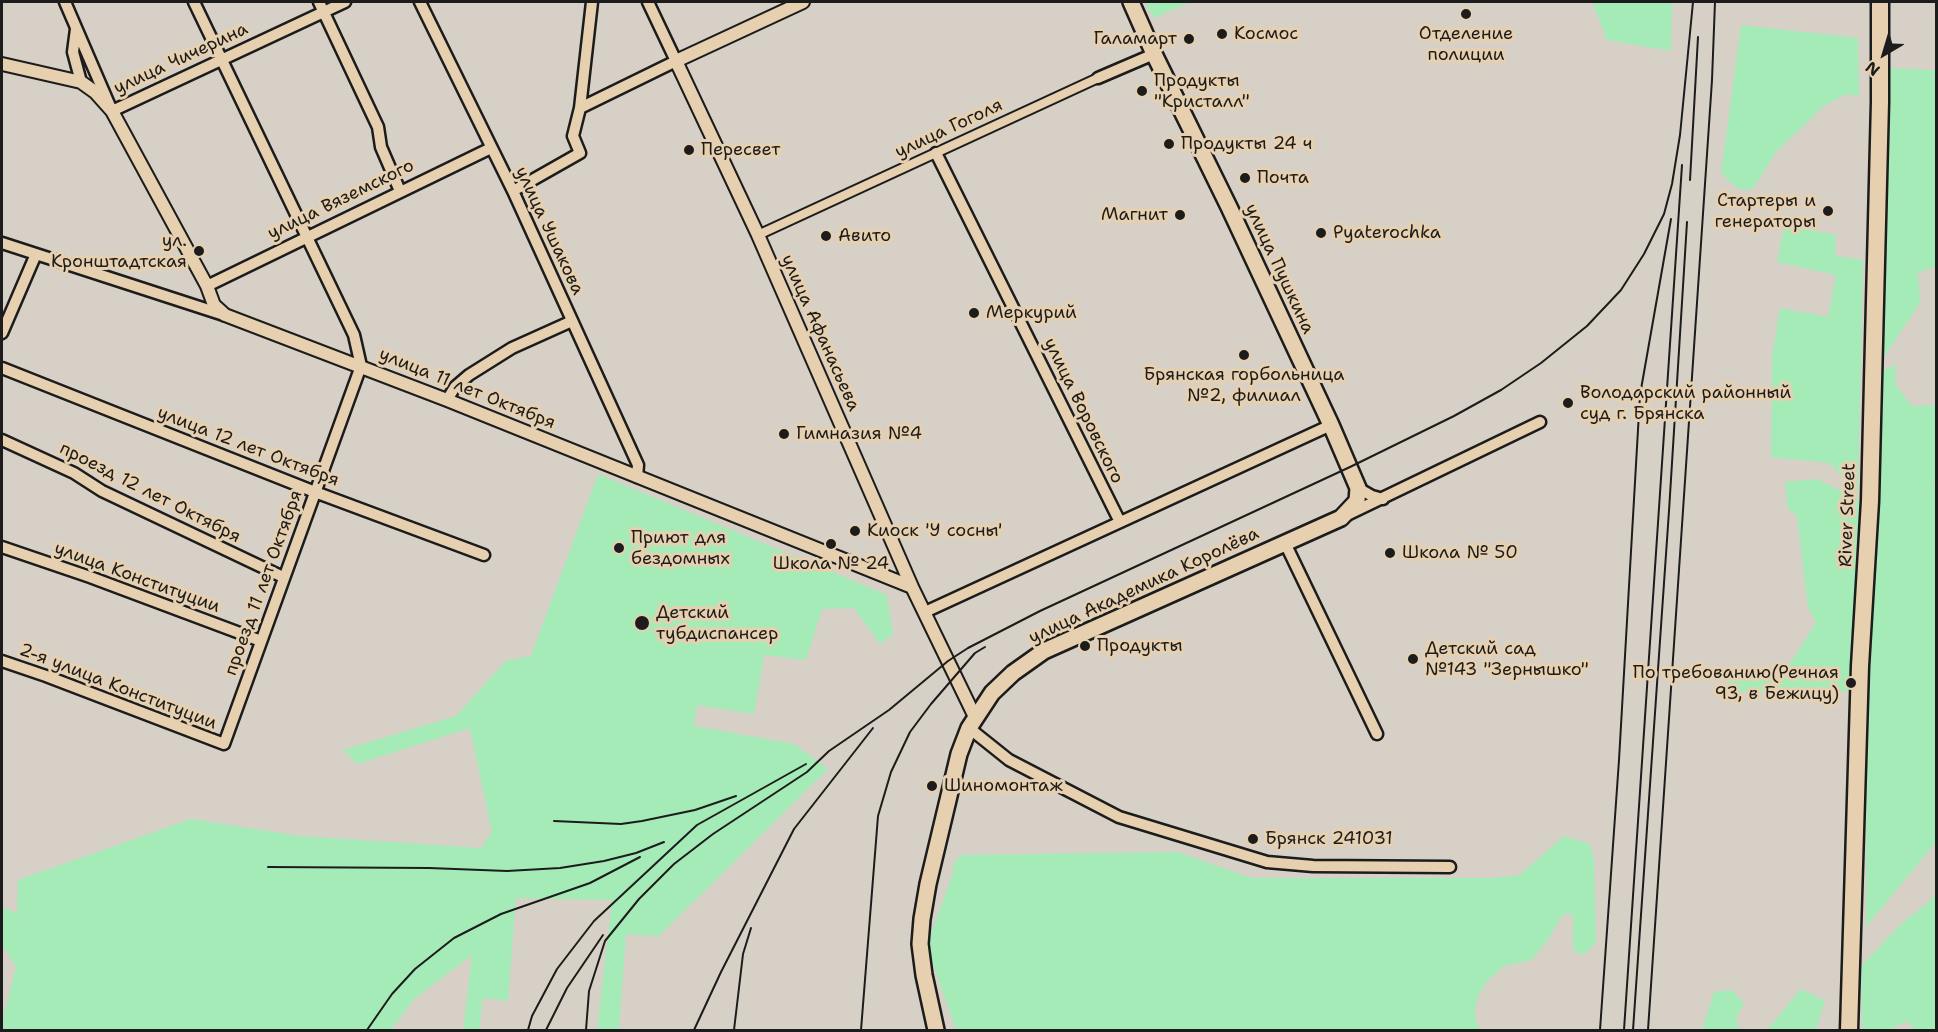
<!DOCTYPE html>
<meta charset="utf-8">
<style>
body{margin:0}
#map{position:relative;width:1938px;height:1032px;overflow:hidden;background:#d7d0c6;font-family:"Shantell Sans",sans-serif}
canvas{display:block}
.frame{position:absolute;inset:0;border:3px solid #1c1c1c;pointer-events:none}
.north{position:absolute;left:1854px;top:24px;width:60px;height:60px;-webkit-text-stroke:4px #e6d0af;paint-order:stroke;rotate:218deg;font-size:16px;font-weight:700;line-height:24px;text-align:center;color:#1c1c1c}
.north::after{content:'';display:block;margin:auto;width:21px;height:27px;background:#1c1c1c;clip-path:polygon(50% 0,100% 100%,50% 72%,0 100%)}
</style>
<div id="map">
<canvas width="1938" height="1032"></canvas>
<div class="frame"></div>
<div class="north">N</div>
</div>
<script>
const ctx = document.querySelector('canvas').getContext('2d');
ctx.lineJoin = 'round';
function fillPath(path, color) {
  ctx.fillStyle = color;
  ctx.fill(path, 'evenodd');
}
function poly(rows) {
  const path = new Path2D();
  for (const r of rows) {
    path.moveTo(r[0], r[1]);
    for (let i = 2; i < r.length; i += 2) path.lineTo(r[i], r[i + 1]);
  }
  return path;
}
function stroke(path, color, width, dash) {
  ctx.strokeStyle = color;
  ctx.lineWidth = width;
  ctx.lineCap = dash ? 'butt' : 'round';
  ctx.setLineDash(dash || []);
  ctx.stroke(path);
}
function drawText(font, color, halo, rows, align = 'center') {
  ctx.font = font + ' "Shantell Sans",sans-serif';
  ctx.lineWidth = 6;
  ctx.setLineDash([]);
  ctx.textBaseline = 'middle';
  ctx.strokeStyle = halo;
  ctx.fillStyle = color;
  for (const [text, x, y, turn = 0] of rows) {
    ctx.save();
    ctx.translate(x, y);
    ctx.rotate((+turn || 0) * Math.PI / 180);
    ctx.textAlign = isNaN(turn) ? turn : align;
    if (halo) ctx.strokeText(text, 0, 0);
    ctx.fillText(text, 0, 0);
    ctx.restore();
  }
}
const green = poly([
 [1144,2,1191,2,1154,18],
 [1592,2,1672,2,1671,51,1607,40],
 [1741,25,1858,38,1859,96,1847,94,1825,105,1777,151,1752,190,1738,189,1721,173],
 [1888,68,1936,70,1936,267,1918,272,1920,303,1882,360,1885,303],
 [1784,225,1836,235,1835,256,1863,260,1858,492,1829,463,1771,457,1772,356,1780,308,1828,317,1836,275,1777,262],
 [1896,364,1895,384,1912,406,1936,405,1936,461,1934,488,1936,487,1936,842,1866,927,1867,667,1875,375],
 [598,474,887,595,893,634,880,644,854,608,822,609,806,660,764,655,754,714,697,705,694,726,794,744,828,769,659,936,626,934,619,1030,597,1030,612,900,516,898,508,1001,483,998,479,1030,463,1030,472,955,414,999,391,1030,2,1030,2,1022,16,967,2,945,2,907,17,913,18,880,191,819,300,836,481,848,492,832,470,728,357,764,343,750,456,716,506,661,531,656],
 [1817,479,1859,500,1850,691,1727,692,1727,678,1791,662,1816,622,1808,608,1797,516,1788,509,1785,482],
 [1564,836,1590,844,1594,859,1596,941,1588,952,1582,954,1576,953,1573,946,1573,915,1567,913,1561,917,1547,941,1534,957,1528,961,1504,966,1487,981,1479,994,1475,1008,1476,1023,1481,1030,956,1030,931,959,928,942,954,870,953,864,961,855,1177,852,1252,878,1490,878,1516,876,1522,873],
 [1936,892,1936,1030,1915,1030,1907,1021,1889,1030,1862,1030,1861,966,1902,923,1929,902],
 [1801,989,1825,1001,1816,1030,1767,1030],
 [1732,990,1744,1003,1736,1019,1740,1030,1702,1030,1714,992]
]);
const pedestrian = poly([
 [758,235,1098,78]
]);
const minor = poly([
 [65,2,112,111,345,2],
 [319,2,378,127,381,147,400,191],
 [420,2,513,191,638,465,637,477],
 [592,2,580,108,676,61,648,2],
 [76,29,73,52,81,82],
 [1098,78,1154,54],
 [936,153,1120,522],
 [513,191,580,153,573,136,580,108],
 [2,243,224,315],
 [207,286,491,148],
 [2,333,36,254],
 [2,368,315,492,484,555],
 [447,400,455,387,469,375,512,348,572,321],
 [2,440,74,473,102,491,283,577],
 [1358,488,1372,496,1383,499],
 [1347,515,1540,422],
 [1285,543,1377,734],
 [2,547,90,577,261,641],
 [925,612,1331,425],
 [2,661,46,676,224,744,361,366,354,335,194,2],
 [969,728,1009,760,1119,817,1267,862,1313,866,1450,867]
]);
const tertiary = poly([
 [803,2,676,61,758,235,912,587,975,717],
 [2,64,81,82,95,92,112,111,207,286,214,305,225,315,447,400,912,587]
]);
const secondary = poly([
 [936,1030,924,975,920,944,922,919,928,884,959,754,969,728,992,693,1013,673,1044,651,1341,518,1357,501,1358,488,1331,425,1229,207,1154,54,1131,2]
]);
const primary = poly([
 [1849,1030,1860,666,1870,501,1880,102,1880,2]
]);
const rail = poly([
 [1690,180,1698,37],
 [554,821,621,824,642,821,695,810,736,796],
 [268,867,429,868,507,871,560,868,604,861,636,853,664,842],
 [367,1030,392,994,415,969,454,938,501,914,590,883,640,857],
 [528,1030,532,1016,557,969,594,921,697,825,806,764],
 [546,1030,567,988,603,935],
 [586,1030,589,991,605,941,639,899,674,864,713,834,807,772,829,751,889,710,948,661,968,648,1040,611,1350,467,1454,416,1501,390,1541,363,1587,326,1621,290,1644,254,1664,214,1672,184,1680,135,1693,2],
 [694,1030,721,972,794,829,873,728],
 [734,1030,743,954,751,928],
 [861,1030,878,816,891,772,910,732,931,704,975,653,985,647],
 [1600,1030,1619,760,1640,395,1671,219],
 [1624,1030,1682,165],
 [1633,1030,1669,511,1687,222],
 [1648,1030,1712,80,1715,2]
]);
const markers = [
 [1466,14,6,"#1c1c1c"],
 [1222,34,6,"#1c1c1c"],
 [1189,39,6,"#1c1c1c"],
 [1142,91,6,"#1c1c1c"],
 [1169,144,6,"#1c1c1c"],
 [689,150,6,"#1c1c1c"],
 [1245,178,6,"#1c1c1c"],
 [1828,211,6,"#1c1c1c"],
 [1180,215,6,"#1c1c1c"],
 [1321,233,6,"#1c1c1c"],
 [826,236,6,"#1c1c1c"],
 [199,251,6,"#1c1c1c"],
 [974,313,6,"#1c1c1c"],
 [1244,355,6,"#1c1c1c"],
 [1568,403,6,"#1c1c1c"],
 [784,434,6,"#1c1c1c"],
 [855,531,6,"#1c1c1c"],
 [831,544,6,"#1c1c1c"],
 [619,548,6,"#1c1c1c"],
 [1390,553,6,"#1c1c1c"],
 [642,623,8,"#1c1c1c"],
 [1085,646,6,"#1c1c1c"],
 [1413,659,6,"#1c1c1c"],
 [1851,683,6,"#1c1c1c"],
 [932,786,6,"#1c1c1c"],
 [1253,839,6,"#1c1c1c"]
];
const poiNames = [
 ["Космос",1234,34],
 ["Отделение",1466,34,"center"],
 ["полиции",1466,55,"center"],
 ["Галамарт",1177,39,"right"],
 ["Продукты",1154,81],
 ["\"Кристалл\"",1154,102],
 ["Продукты 24 ч",1181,144],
 ["Пересвет",701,150],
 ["Почта",1257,178],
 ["Стартеры и",1816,201,"right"],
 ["генераторы",1816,222,"right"],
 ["Магнит",1168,215,"right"],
 ["Pyaterochka",1333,233],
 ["Авито",838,236],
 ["ул.",187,241,"right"],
 ["Кронштадтская",187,262,"right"],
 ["Меркурий",986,313],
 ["Брянская горбольница",1244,375,"center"],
 ["№2, филиал",1244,396,"center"],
 ["Володарский районный",1580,393],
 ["суд г. Брянска",1580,414],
 ["Гимназия №4",796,434],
 ["Киоск 'У сосны'",867,531],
 ["Приют для",631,538],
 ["бездомных",631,559],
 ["Школа № 50",1402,553],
 ["Школа № 24",831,564,"center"],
 ["Детский",656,613],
 ["тубдиспансер",656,634],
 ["Продукты",1097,646],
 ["Детский сад",1425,649],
 ["№143 \"Зернышко\"",1425,670],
 ["По требованию(Речная",1839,673,"right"],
 ["93, в Бежицу)",1839,694,"right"],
 ["Шиномонтаж",944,786],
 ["Брянск 241031",1265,839]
];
const streetNames = [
 ["улица Чичерина",181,59,-25],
 ["улица Гоголя",949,129,-25],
 ["улица Вяземского",341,200,-26],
 ["улица Ушакова",549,231,65],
 ["улица Пушкина",1279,269,65],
 ["улица Афанасьева",820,333,66],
 ["улица 11 лет Октября",467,389,22],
 ["улица Воровского",1083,411,64],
 ["улица 12 лет Октября",248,447,21],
 ["проезд 12 лет Октября",150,493,27],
 ["River Street",1848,515,-88],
 ["улица Конституции",137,578,20],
 ["проезд 11 лет Октября",264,583,-70],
 ["улица Академика Королёва",1144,586,-25],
 ["2-я улица Конституции",118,687,21]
];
fillPath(green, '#a5ebb7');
stroke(pedestrian, '#1c1c1c', 12);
stroke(minor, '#1c1c1c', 15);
stroke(tertiary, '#1c1c1c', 16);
stroke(secondary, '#1c1c1c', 20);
stroke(primary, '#1c1c1c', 21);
stroke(pedestrian, '#e6d0af', 8);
stroke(minor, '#e6d0af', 10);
stroke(tertiary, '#e6d0af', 12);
stroke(secondary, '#e6d0af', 15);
stroke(primary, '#e6d0af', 16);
stroke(rail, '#1c1c1c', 2);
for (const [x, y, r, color] of markers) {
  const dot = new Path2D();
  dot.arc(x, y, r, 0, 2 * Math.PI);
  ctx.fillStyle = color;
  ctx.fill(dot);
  stroke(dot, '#e6d0af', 2);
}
drawText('18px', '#1c1c1c', '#e6d0af', poiNames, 'left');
drawText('18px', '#1c1c1c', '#e6d0af', streetNames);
</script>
